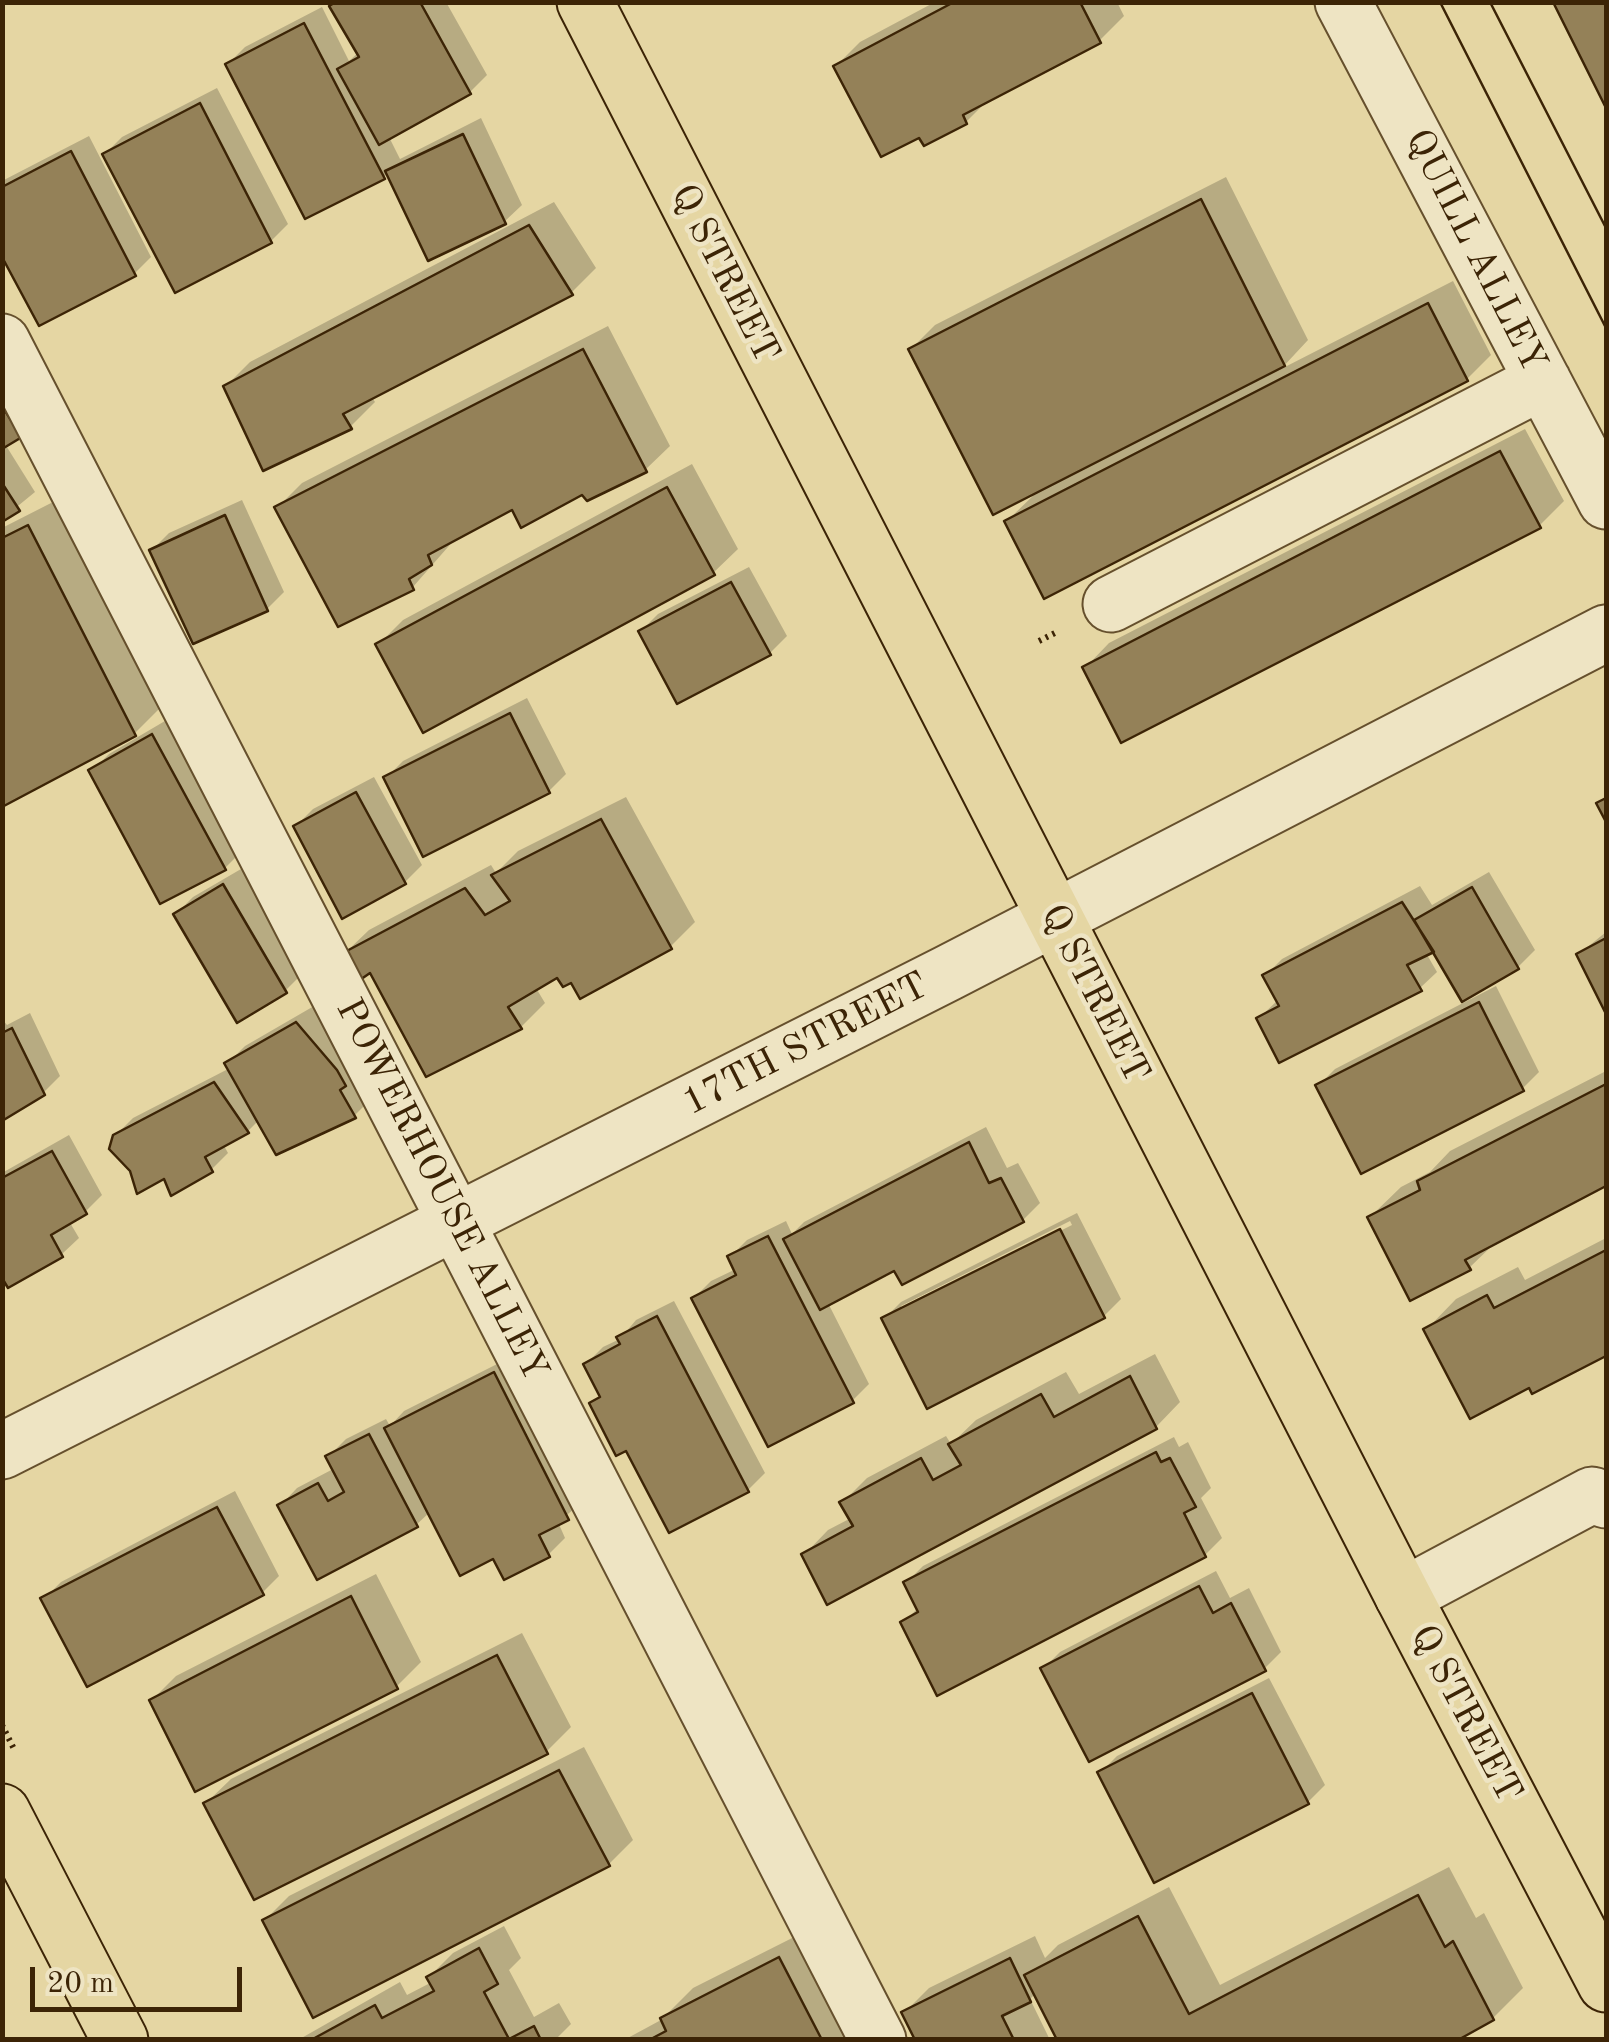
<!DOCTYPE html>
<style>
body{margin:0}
#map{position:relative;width:1609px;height:2042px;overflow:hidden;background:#e5d6a3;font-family:"Old Standard TT",serif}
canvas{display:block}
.frame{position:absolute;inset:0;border:5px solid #3c2406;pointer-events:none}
.scale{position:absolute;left:30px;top:1967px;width:212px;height:45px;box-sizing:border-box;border:5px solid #3c2406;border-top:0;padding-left:12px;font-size:30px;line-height:35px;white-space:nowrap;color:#3c2406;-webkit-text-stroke:8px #eee4c3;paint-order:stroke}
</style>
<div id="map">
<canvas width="1609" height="2042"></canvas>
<div class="frame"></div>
<div class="scale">20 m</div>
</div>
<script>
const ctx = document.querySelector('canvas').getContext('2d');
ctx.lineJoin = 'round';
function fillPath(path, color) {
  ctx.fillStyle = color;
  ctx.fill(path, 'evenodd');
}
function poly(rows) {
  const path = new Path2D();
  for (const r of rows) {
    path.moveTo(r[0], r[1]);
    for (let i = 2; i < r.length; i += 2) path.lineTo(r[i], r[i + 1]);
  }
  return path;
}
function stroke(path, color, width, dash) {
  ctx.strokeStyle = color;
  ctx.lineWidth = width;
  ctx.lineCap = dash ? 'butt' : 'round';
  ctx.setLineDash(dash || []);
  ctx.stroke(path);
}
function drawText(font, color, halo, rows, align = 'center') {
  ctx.font = font + ' "Old Standard TT",serif';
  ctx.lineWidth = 9;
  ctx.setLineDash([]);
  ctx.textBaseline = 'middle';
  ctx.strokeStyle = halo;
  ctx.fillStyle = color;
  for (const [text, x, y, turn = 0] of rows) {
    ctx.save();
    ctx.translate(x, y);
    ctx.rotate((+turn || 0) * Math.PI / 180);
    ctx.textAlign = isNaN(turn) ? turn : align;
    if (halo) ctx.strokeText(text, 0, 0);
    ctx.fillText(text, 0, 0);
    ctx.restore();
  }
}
const shadow = poly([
 [336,2,446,2,487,75,470,92,389,137,400,159,481,118,522,205,504,222,389,172,384,177,228,64,245,47,322,7,349,61,359,52],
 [935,2,1117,2,1124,16,1099,41,989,99,966,122,836,66,860,42],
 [217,88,288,224,271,241,105,154,122,137],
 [89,136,151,257,134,274,2,252,2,181],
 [1226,177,1308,340,1281,369,1453,281,1491,355,1467,379,1007,521,1038,491,911,349,935,325],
 [554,202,596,268,571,293,371,396,375,402,350,427,226,386,250,362],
 [608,326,670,446,645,470,583,492,513,506,455,539,412,588,277,508,302,483],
 [2,362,38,418,5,444,35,492,2,519],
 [1525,429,1564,501,1539,526,1085,668,1109,643],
 [692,464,738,549,713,573,378,645,403,620],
 [242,500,284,592,267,609,152,550,169,533],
 [53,502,159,709,127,741,126,738,2,804,2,528],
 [749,567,787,636,770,653,678,701,641,631,658,614],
 [527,698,566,774,549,791,386,778,403,761],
 [170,718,242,851,225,868,92,771,109,754],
 [374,777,422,865,405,882,296,826,313,809],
 [626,797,695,922,670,947,572,980,558,975,536,988,545,1003,521,1027,371,970,344,954,369,930,491,865,496,873,518,851],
 [241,869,302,974,285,991,176,914,193,897],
 [1489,872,1535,950,1518,967,1435,948,1426,953,1437,972,1420,988,1259,1018,1278,1000,1265,976,1282,959,1420,886,1432,905],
 [1606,932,1606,1008,1579,954],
 [1496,986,1539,1072,1522,1089,1318,1086,1335,1069],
 [314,1006,371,1099,354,1116,259,1120,248,1131,223,1144,228,1153,211,1170,165,1175,115,1136,133,1118,230,1068,228,1063,245,1046],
 [30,1013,60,1076,43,1093,2,1118,2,1019,7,1025],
 [1606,1071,1606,1183,1497,1241,1469,1268,1370,1217,1401,1187,1430,1172,1450,1151],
 [986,1127,1007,1168,1018,1163,1040,1203,1023,1220,896,1268,828,1303,869,1384,852,1401,694,1298,711,1281,736,1269,730,1257,747,1240,786,1221,792,1234,804,1222],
 [69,1135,102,1195,85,1212,69,1221,79,1238,62,1254,9,1284,2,1273,2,1173],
 [1077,1213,1121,1299,1104,1316,884,1319,901,1302],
 [1070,1221,1072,1225,901,1311,901,1306],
 [1606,1238,1606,1354,1534,1391,1530,1384,1426,1330,1456,1299,1518,1267,1525,1280],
 [674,1301,765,1473,748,1490,670,1530,627,1448,592,1404,602,1394,586,1364,603,1347,620,1339,636,1320],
 [1155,1354,1180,1402,1156,1427,828,1601,804,1555,828,1530,851,1518,843,1502,867,1478,946,1436,951,1444,976,1420,1066,1372,1079,1394],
 [511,1357,584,1501,558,1522,565,1538,548,1555,494,1556,430,1512,416,1525,280,1506,297,1488,335,1468,329,1456,346,1439,386,1419,390,1426,404,1411],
 [1174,1437,1179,1447,1188,1442,1211,1488,1201,1498,1222,1538,1205,1555,903,1623,919,1607,906,1583,923,1566],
 [235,1491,279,1576,262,1593,44,1599,61,1582],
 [1216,1571,1230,1598,1249,1588,1281,1652,1264,1669,1043,1669,1060,1652],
 [376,1574,421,1662,396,1687,152,1700,176,1676],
 [522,1633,571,1727,546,1752,206,1803,231,1779],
 [1269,1678,1325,1785,1308,1802,1100,1773,1117,1756],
 [584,1747,633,1840,609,1864,265,1920,289,1896],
 [1449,1867,1476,1918,1484,1913,1523,1988,1493,2018,1060,2040,1036,1993,1030,1999,1050,2040,918,2040,904,2013,929,1988,1035,1936,1045,1958,1058,1945,1169,1887,1220,1985],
 [504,1926,521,1958,509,1970,534,2017,559,2003,571,2024,555,2040,298,2040,400,1982,407,1995,432,1982,429,1977,453,1953],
 [810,1929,868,2040,624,2040,661,2020,693,1988]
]);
const building = poly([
 [336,2,420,2,471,94,379,145,337,69,359,57,329,6,336,2],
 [954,2,1080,2,1101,43,963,115,967,124,924,146,919,138,881,157,833,66,954,2],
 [1553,2,1606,2,1606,108,1553,2],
 [304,23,385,179,305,219,225,64,304,23],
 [200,103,272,243,175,293,102,154,200,103],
 [463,134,506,224,428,261,385,171,463,134],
 [71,151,136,276,39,326,2,257,2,187,71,151],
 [1201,199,1285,366,993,515,908,349,1201,199],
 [529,225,573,295,343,414,352,429,263,471,223,386,529,225],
 [1428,303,1468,381,1044,599,1004,521,1428,303],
 [583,349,647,472,587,501,582,495,521,528,512,510,428,555,432,565,409,579,414,590,338,627,274,507,583,349],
 [2,406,22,437,2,449,2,406],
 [1500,451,1541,528,1121,743,1082,667,1500,451],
 [2,483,20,511,2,522,2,483],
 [667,487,715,575,423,733,375,644,667,487],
 [225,515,268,611,193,644,149,550,225,515],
 [28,525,136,736,2,807,2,538,28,525],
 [731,582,771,655,677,704,638,631,731,582],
 [510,713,550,793,423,857,383,777,510,713],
 [152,734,226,870,160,904,88,770,152,734],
 [356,792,406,884,342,919,293,826,356,792],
 [1606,798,1606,822,1596,803,1606,798],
 [601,819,672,949,580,999,571,983,563,987,557,978,508,1007,522,1029,426,1077,370,973,357,982,341,954,465,888,485,915,510,901,491,875,601,819],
 [223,884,287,993,237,1023,173,914,223,884],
 [1472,887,1519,969,1462,1002,1414,920,1472,887],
 [1402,902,1434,952,1407,965,1422,991,1279,1063,1256,1018,1279,1006,1262,975,1402,902],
 [1606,938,1606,1014,1576,954,1606,938],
 [1479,1002,1524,1091,1361,1174,1315,1085,1479,1002],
 [296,1022,337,1070,346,1086,340,1090,356,1118,276,1155,224,1063,296,1022],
 [12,1028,45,1095,2,1121,2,1033,12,1028],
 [214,1082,249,1133,205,1157,213,1172,171,1196,164,1179,137,1194,130,1171,109,1149,113,1135,214,1082],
 [1606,1084,1606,1186,1465,1260,1471,1270,1410,1301,1367,1217,1420,1190,1417,1181,1606,1084],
 [969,1142,989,1183,1001,1178,1024,1222,902,1285,894,1271,820,1310,783,1239,969,1142],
 [52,1151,87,1214,51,1235,63,1257,8,1288,2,1278,2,1178,52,1151],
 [1060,1229,1105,1318,927,1409,881,1318,1060,1229],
 [768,1236,854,1403,768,1447,691,1298,736,1275,727,1256,768,1236],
 [1606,1250,1606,1356,1532,1394,1529,1388,1470,1419,1423,1329,1487,1295,1494,1308,1606,1250],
 [657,1316,749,1492,669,1533,626,1451,616,1456,589,1403,600,1397,583,1364,620,1344,616,1337,657,1316],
 [494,1372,569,1520,539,1535,550,1557,504,1580,493,1559,460,1576,384,1428,494,1372],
 [1130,1376,1157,1429,827,1605,801,1554,853,1526,839,1502,921,1458,933,1480,961,1465,948,1444,1041,1394,1054,1417,1130,1376],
 [369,1434,418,1527,317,1580,277,1505,318,1483,328,1501,344,1492,325,1456,369,1434],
 [1156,1452,1161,1462,1170,1458,1196,1507,1184,1513,1206,1557,937,1696,900,1622,918,1612,903,1582,1156,1452],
 [217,1507,264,1595,87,1687,40,1598,217,1507],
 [1199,1586,1213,1613,1231,1603,1266,1671,1089,1762,1040,1668,1199,1586],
 [351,1596,398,1689,195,1792,149,1700,351,1596],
 [497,1655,548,1754,254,1900,203,1803,497,1655],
 [1252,1693,1309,1804,1154,1883,1097,1772,1252,1693],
 [559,1770,610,1866,313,2018,262,1920,559,1770],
 [1418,1895,1445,1947,1453,1941,1494,2020,1458,2040,1057,2040,1024,1975,1138,1916,1189,2014,1418,1895],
 [479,1948,498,1984,484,1992,509,2039,534,2026,541,2040,311,2040,375,2005,382,2018,434,1991,426,1977,479,1948],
 [779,1957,822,2040,649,2040,666,2031,660,2018,779,1957],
 [1010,1958,1031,2002,1002,2016,1014,2040,915,2040,901,2012,1010,1958]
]);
const path = poly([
 [1039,641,1057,632],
 [2,1725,15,1751]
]);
const minor = poly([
 [1343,2,1606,501],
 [2,342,878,2040],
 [1111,604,1543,381],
 [2,1451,948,973,1606,633],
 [1403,1596,1592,1495,1606,1500]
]);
const major = poly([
 [585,2,1403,1596,1606,1984],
 [2,1812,120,2040]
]);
const tram = poly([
 [1440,2,1606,328],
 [1490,2,1606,228]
]);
const streetNames = [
 ["QUILL ALLEY",1475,251,63],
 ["Q STREET",724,274,63],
 ["Q STREET",1094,994,63],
 ["17TH STREET",806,1045,-27],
 ["POWERHOUSE ALLEY",441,1190,63],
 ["Q STREET",1465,1714,62]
];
fillPath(shadow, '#0003');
fillPath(building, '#948158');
stroke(building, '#3c2406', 2.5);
stroke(minor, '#66502d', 59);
stroke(major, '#3c2406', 59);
stroke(path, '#3c2406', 6, [2.5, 5]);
stroke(minor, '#eee4c3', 55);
stroke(major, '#e5d6a3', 55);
stroke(tram, '#3c2406', 2.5);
drawText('38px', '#3c2406', '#eee4c3', streetNames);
</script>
